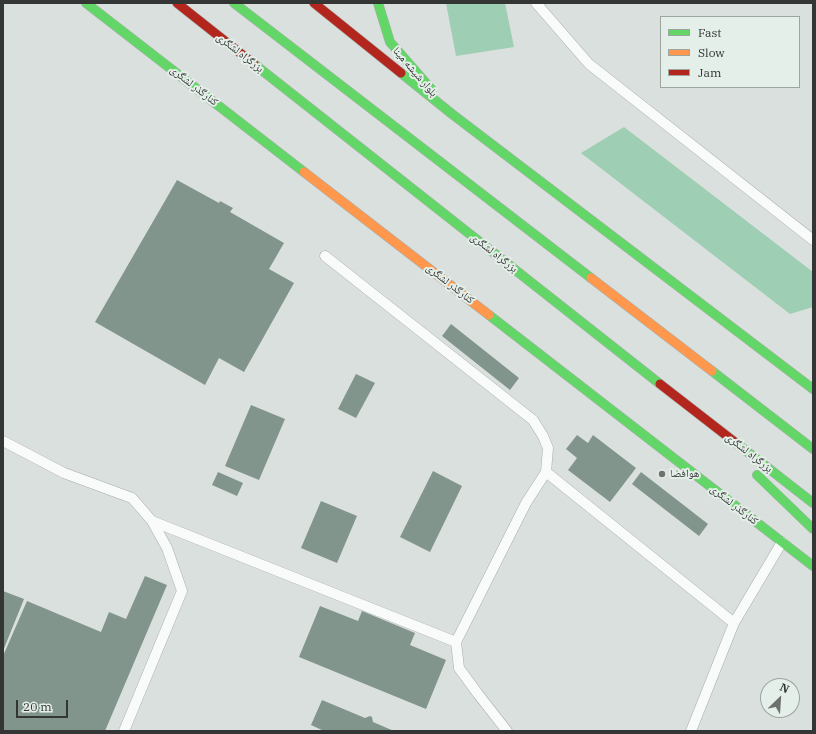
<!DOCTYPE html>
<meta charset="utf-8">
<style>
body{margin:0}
#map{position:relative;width:816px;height:734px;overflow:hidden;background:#dae0dd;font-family:"IBM Plex Serif",serif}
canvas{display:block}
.frame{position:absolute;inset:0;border:4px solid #333634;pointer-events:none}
.legend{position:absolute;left:660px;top:16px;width:140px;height:72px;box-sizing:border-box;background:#e5efe9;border:1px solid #9ea5a1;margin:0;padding:5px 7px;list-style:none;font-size:12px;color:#333634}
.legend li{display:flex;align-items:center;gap:8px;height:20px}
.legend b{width:20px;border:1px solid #9ea5a1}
.north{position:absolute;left:760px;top:678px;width:40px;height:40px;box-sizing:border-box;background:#e5efe9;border:1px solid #9ea5a1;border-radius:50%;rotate:25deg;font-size:11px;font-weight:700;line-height:16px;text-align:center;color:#333634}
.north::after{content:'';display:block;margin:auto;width:14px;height:18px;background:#6d726f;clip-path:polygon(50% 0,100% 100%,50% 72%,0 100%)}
.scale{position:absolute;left:16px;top:700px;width:52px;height:18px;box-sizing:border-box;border:2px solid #333634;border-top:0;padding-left:5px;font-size:12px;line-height:14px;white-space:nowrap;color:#333634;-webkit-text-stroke:3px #e5efe9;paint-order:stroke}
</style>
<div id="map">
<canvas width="816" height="734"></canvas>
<div class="frame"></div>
<ul class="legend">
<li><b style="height:5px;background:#63d668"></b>Fast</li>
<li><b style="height:5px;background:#ff974d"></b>Slow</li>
<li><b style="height:5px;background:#b3261e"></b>Jam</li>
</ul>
<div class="north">N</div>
<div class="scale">20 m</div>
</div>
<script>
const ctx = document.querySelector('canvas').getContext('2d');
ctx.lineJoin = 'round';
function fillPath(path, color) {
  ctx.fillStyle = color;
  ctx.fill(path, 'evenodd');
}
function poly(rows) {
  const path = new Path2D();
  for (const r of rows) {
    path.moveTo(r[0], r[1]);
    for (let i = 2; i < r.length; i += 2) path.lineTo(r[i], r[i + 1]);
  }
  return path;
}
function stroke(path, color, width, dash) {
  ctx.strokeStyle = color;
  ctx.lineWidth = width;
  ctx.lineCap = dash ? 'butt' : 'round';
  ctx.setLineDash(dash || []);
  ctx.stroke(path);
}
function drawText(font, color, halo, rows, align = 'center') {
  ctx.font = font + ' "IBM Plex Serif","Noto Naskh Arabic",serif';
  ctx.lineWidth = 4;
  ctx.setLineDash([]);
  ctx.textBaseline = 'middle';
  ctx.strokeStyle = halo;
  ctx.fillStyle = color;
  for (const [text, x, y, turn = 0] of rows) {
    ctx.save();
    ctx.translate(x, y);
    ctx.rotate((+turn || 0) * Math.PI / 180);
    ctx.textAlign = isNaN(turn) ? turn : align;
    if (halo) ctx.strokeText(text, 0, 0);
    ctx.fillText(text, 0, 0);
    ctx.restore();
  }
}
const forest = poly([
 [446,3,505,3,514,47,456,56],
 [624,127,813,272,813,307,790,314,581,153]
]);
const building = poly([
 [177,180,219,203,220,201,233,208,230,212,284,243,269,269,294,283,244,372,219,358,205,385,95,322],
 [451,324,519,378,510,390,442,336],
 [356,374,375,383,356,418,338,409],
 [251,405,285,419,259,480,225,466],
 [577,435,588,443,593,435,636,468,610,502,568,470,577,458,566,449],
 [433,471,462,486,430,552,400,537],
 [218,472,243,483,237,496,212,485],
 [641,472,708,524,699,536,632,484],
 [321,501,357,516,337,563,301,548],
 [145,576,167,585,105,731,3,731,3,656,27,601,101,632,109,612,126,619],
 [3,591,24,599,3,651],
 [320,606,358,621,362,611,415,633,410,645,446,660,426,709,299,657],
 [322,700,365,718,370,716,372,717,373,722,394,731,324,731,311,725]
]);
const lane = poly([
 [536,3,589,64,813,240],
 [325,256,533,420,543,436,548,448,546,472,734,623,691,731],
 [3,441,64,473,132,498,152,521,167,548,182,591,124,731],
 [152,521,456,642],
 [734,623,782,542],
 [507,731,478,694,459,668,456,642,526,503,546,472]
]);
const fast = poly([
 [86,3,304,172],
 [234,3,591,278],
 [378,3,390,42,432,90],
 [254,64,660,384],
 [401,73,452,114,813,389],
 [489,315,813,566],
 [712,371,813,449],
 [736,443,813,503],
 [757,475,813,529]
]);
const slow = poly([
 [304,172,489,315],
 [591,278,712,371]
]);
const jam = poly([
 [177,3,254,64],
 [314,3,401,73],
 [660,384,736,443]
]);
const markers = [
 [662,474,4,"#6d726f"]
];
const streetNames = [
 ["بزرگراه لشگری",240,53,38],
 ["بلوار شیشه مینا",415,72,49],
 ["کنارگذر لشگری",194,86,38],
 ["بزرگراه لشگری",494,253,38],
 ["کنارگذر لشگری",450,284,38],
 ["بزرگراه لشگری",749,453,38],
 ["کنارگذر لشگری",734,505,38]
];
const poiNames = [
 ["هوافضا",670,474]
];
fillPath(forest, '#9eceb3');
fillPath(building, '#81958c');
stroke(lane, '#a8adaa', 11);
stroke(fast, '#a8adaa', 10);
stroke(slow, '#a8adaa', 10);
stroke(jam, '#a8adaa', 10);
stroke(lane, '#f9fafa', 10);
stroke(fast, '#63d668', 9);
stroke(slow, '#ff974d', 9);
stroke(jam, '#b3261e', 9);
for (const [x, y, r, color] of markers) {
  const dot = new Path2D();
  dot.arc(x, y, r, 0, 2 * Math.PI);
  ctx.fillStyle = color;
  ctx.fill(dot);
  stroke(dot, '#e5efe9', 1.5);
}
drawText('11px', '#333634', '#e5efe9', streetNames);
drawText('11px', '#333634', '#e5efe9', poiNames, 'left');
</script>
